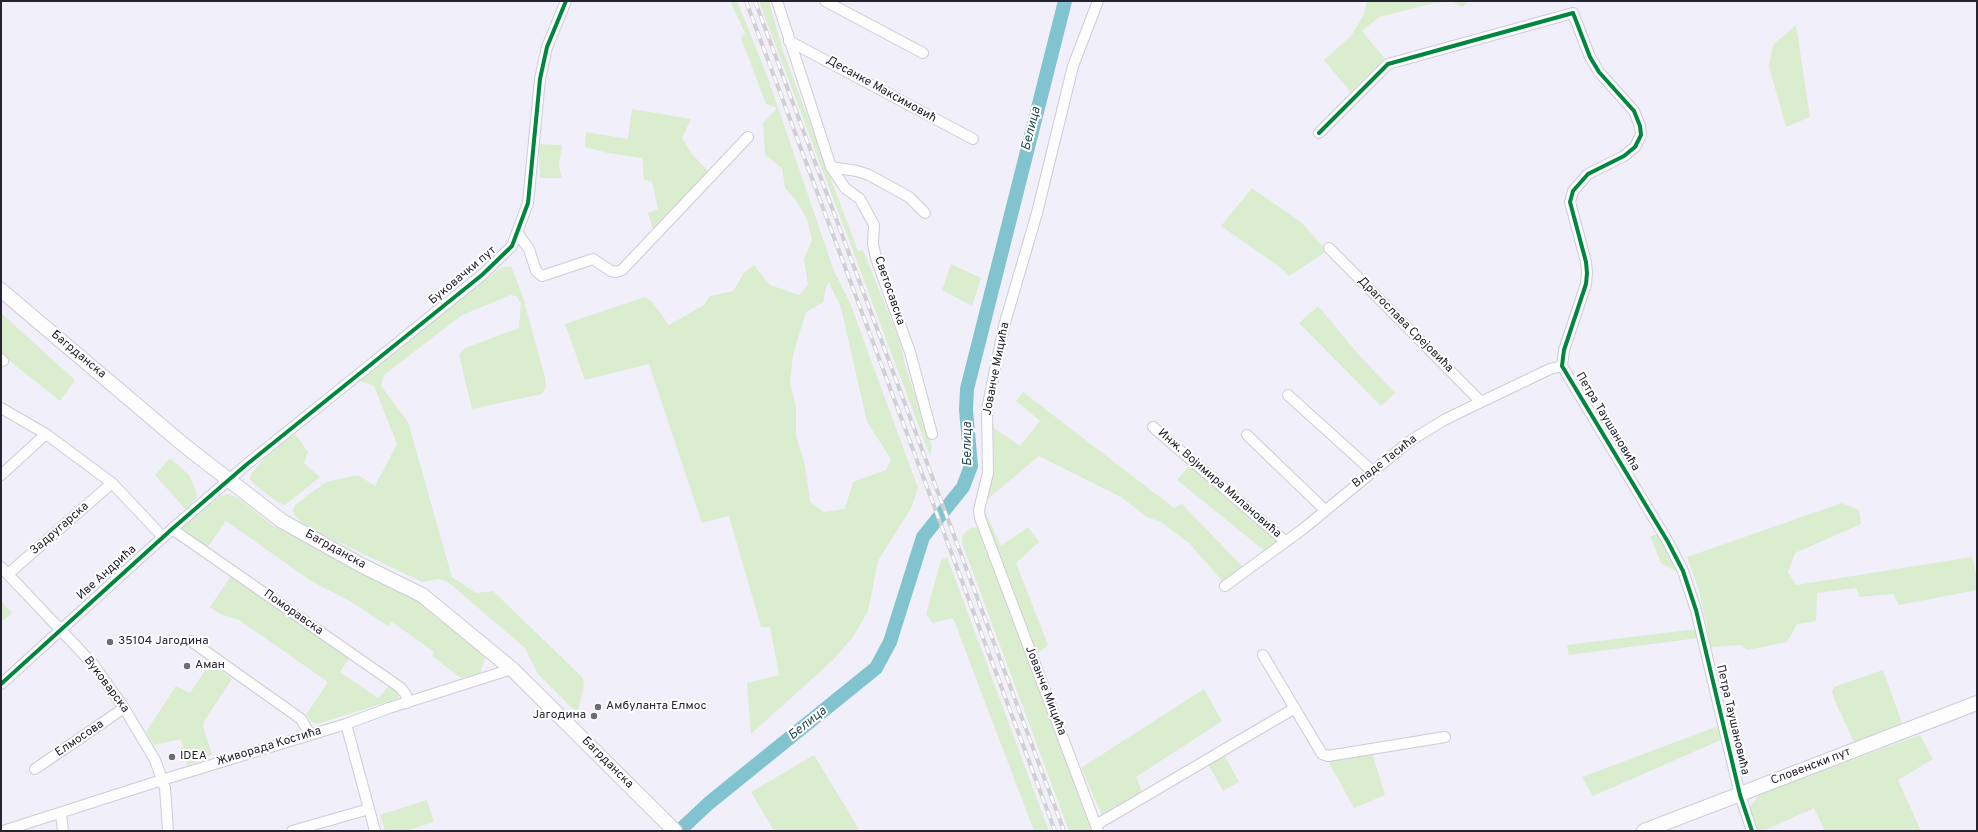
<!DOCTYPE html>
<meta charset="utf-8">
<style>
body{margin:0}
#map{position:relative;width:1978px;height:832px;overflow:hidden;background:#f1effa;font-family:Overpass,sans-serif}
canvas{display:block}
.frame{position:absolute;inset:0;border:2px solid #262430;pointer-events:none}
</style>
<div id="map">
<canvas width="1978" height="832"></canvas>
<div class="frame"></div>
</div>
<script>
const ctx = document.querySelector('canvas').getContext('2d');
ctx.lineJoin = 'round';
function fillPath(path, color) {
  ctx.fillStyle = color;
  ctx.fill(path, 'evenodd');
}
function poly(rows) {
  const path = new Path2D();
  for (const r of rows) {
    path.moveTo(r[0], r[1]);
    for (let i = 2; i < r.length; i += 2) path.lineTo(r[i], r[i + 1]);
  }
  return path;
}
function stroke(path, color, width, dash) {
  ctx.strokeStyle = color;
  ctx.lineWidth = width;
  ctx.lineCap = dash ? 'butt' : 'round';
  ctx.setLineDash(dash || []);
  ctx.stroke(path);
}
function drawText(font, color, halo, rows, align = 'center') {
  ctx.font = font + ' Overpass,sans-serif';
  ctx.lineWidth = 4;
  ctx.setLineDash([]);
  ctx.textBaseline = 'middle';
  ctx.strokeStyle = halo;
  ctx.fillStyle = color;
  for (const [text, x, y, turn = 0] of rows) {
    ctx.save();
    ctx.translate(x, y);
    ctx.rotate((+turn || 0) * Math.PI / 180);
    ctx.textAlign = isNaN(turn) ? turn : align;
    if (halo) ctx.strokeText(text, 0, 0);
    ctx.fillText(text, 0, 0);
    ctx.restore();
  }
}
const green = poly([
 [730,1,737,1,768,78,834,271,850,303,918,488,911,508,878,561,868,611,853,637,833,660,751,734,747,683,779,675,770,627,761,627,729,516,702,523,649,364,585,380,565,324,645,297,652,302,669,325,704,305,710,296,733,291,744,273,754,265,770,285,799,295,808,285,804,259,812,240,807,219,795,199,785,188,782,168,765,155,763,123,777,108,766,104,741,38,745,33],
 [829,282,841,308,867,422,891,459,886,470,853,482,845,509,824,512,810,502,805,465,796,436,796,407,790,383,793,355,806,312,823,302,826,288],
 [759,1,769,1,783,51,858,251,863,250,901,344,905,365,932,446,930,456],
 [1367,1,1470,1,1462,7,1453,2,1434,3,1379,17,1362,31,1385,59,1352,94,1324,60,1351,36,1364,14],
 [1796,25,1810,117,1786,127,1769,67,1773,45],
 [632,109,691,119,682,138,691,153,709,172,654,232,648,213,658,209,652,181,644,180,642,158,608,153,585,147,586,132,628,139],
 [539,144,562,145,559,166,562,178,540,178],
 [1252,188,1302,223,1327,251,1289,276,1281,268,1221,226],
 [951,264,981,278,972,306,942,290],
 [511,266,522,294,545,377,546,387,542,394,472,409,459,355,465,348,519,328,521,303,516,296,511,295,462,315,384,375,381,386,408,422,452,577,476,593,493,591,583,678,584,686,577,713,538,674,525,648,448,582,439,579,422,582,307,527,294,515,293,510,295,505,326,482,358,475,375,486,397,444,374,386,357,380,396,348,502,267],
 [1318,306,1358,354,1395,393,1381,406,1299,323],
 [2,314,75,380,60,401,1,354],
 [1023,392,1174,508,1182,504,1243,567,1222,581,1189,543,1161,522,1147,517,1121,497,1039,456,984,502,986,514,1001,546,1028,527,1039,542,1016,563,1048,645,1037,654,982,511,993,463,994,446,991,426,1020,446,1040,421,1016,401],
 [294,432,308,452,304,463,320,477,285,505,279,503,254,484,250,479,251,474,271,451],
 [170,458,189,475,196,492,197,497,186,510,155,475],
 [1191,464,1275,538,1276,542,1266,552,1177,480],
 [229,494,238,498,272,525,418,598,483,654,485,658,480,673,461,678,432,656,434,652,392,622,388,626,350,601,311,581,226,521,207,548,182,529,183,525,220,496],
 [1842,503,1859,510,1861,524,1795,553,1788,572,1796,585,1972,557,1977,577,1977,590,1899,605,1893,594,1860,597,1856,588,1817,593,1816,621,1797,624,1787,642,1747,650,1741,645,1711,647,1699,590,1687,557],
 [979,527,1093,831,1069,831,962,543,962,536,970,528],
 [1659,534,1677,572,1661,563,1650,536],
 [947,557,1049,831,1034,831,953,618,933,623,926,614,941,560],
 [231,576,350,657,340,672,378,698,389,686,399,693,399,696,397,699,317,724,312,722,306,715,328,682,239,620,220,614,210,607],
 [1,601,12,613,1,622],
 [1696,629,1698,638,1569,655,1567,645],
 [210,663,232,679,204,721,203,727,212,754,187,766,181,739,154,745,146,732,176,686,190,693],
 [1883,670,1902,723,1854,742,1834,699,1832,692,1834,687],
 [1204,689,1222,721,1136,777,1142,791,1102,815,1081,768],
 [1718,726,1723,739,1593,796,1582,777],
 [1920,735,1933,759,1898,780,1921,831,1825,831,1814,808,1763,831,1758,831,1750,807,1760,794],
 [1223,753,1239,782,1223,791,1207,762],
 [1372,753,1385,795,1354,808,1328,761],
 [814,755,860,831,774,831,751,792],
 [427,800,434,822,405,831,385,831,380,815]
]);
const river = poly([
 [679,831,709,803,876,668,890,642,923,537,963,487,971,466,966,410,967,389,1065,1]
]);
const street = poly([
 [777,1,831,167,845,188,860,199,874,225,873,244,876,258,910,352,932,434],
 [825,1,923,53],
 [1098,1,1073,66,1037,213,1004,326,987,409,988,473,979,510,980,518,1098,831],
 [789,41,973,139],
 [1319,133,1388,64,1573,13,1590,57,1599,72,1634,111,1640,126,1641,135,1635,147,1624,156,1588,174,1573,191,1570,202,1586,262,1587,273,1586,284,1564,350,1562,366,1668,542,1683,571,1696,610,1740,795,1752,831],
 [831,167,857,171,869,175,909,197,925,213],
 [518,234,529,249,536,271,542,276,593,259,611,271,616,272,622,270,748,137],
 [1329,248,1481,402],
 [1,359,3,361],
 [1288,395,1372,471],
 [1,408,46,434,112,483,163,537],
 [1153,427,1285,541],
 [1247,435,1325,510],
 [1,475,46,434],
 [172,529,401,688,406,695,407,703],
 [1,567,93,664,124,708,155,760,165,788,168,831],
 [8,574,112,483],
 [1225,586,1303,529,1410,441,1444,420,1481,402,1550,369,1562,366],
 [191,641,301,719,310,735],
 [1263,655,1322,754,1328,756,1445,737],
 [1,684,172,529,246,465,482,275,512,246,528,203,540,79,547,47,566,1],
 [346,724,375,831],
 [35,769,124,708],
 [61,813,63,831],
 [1096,825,1295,708],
 [3,831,162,780,346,724,389,708,512,669],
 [292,831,369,809]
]);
const secondary = poly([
 [1,290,185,446,282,521,361,565,422,595,512,669,675,831],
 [1644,831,1977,703]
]);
const rail = poly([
 [746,1,1055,831],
 [755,1,1064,831]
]);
const cycleway = poly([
 [1319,133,1388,64,1573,13,1590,57,1599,72,1634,111,1640,126,1641,135,1635,147,1624,156,1588,174,1573,191,1570,202,1586,262,1587,273,1586,284,1564,350,1562,366,1668,542,1683,571,1696,610,1740,795,1752,831],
 [1,684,172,529,246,465,482,275,512,246,528,203,540,79,547,47,566,1]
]);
const markers = [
 [110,642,4,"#6d6b77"],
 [187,666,4,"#6d6b77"],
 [598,707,4,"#6d6b77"],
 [594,716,4,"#6d6b77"],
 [172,757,4,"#6d6b77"]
];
const streetNames = [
 ["Десанке Максимовић",881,90,29],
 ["Буковачки пут",463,276,-40],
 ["Светосавска",889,291,71],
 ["Драгослава Срејовића",1405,325,45],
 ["Багрданска",78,355,40],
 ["Јованче Мицића",997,369,-79],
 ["Петра Таушановића",1607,422,59],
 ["Владе Тасића",1385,462,-38],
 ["Инж. Војимира Милановића",1219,484,41],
 ["Задругарска",60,529,-41],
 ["Багрданска",335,550,29],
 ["Иве Андрића",107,573,-42],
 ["Поморавска",293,613,35],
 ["Вуковарска",106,685,53],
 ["Јованче Мицића",1045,691,69],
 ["Петра Таушановића",1732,720,77],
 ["Елмосова",80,739,-34],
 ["Живорада Костића",269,747,-17],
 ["Багрданска",607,763,45],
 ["Словенски пут",1811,767,-21]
];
const poiNames = [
 ["35104 Јагодина",118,642],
 ["Аман",195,666],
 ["Амбуланта Елмос",606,707],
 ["Јагодина",586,716,"right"],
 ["IDEA",180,757]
];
const waterNames = [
 ["Белица",1032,129,-76],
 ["Белица",968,444,-90],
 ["Белица",808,724,-39]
];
fillPath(green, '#dbedcf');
stroke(river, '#82c3d0', 14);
stroke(street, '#ceccd7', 12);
stroke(secondary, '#ceccd7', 16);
stroke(street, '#fdfdfe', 10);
stroke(secondary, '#fdfdfe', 14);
stroke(rail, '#d0d0d3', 4);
stroke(rail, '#fff', 2.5, [8]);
stroke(cycleway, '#00873e', 4);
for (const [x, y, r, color] of markers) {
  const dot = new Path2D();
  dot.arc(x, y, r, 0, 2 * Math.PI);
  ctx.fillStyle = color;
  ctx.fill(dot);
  stroke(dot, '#fff', 1.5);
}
drawText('12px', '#262430', '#fff', streetNames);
drawText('12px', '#262430', '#fff', poiNames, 'left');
drawText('italic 13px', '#234e54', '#fff', waterNames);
</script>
